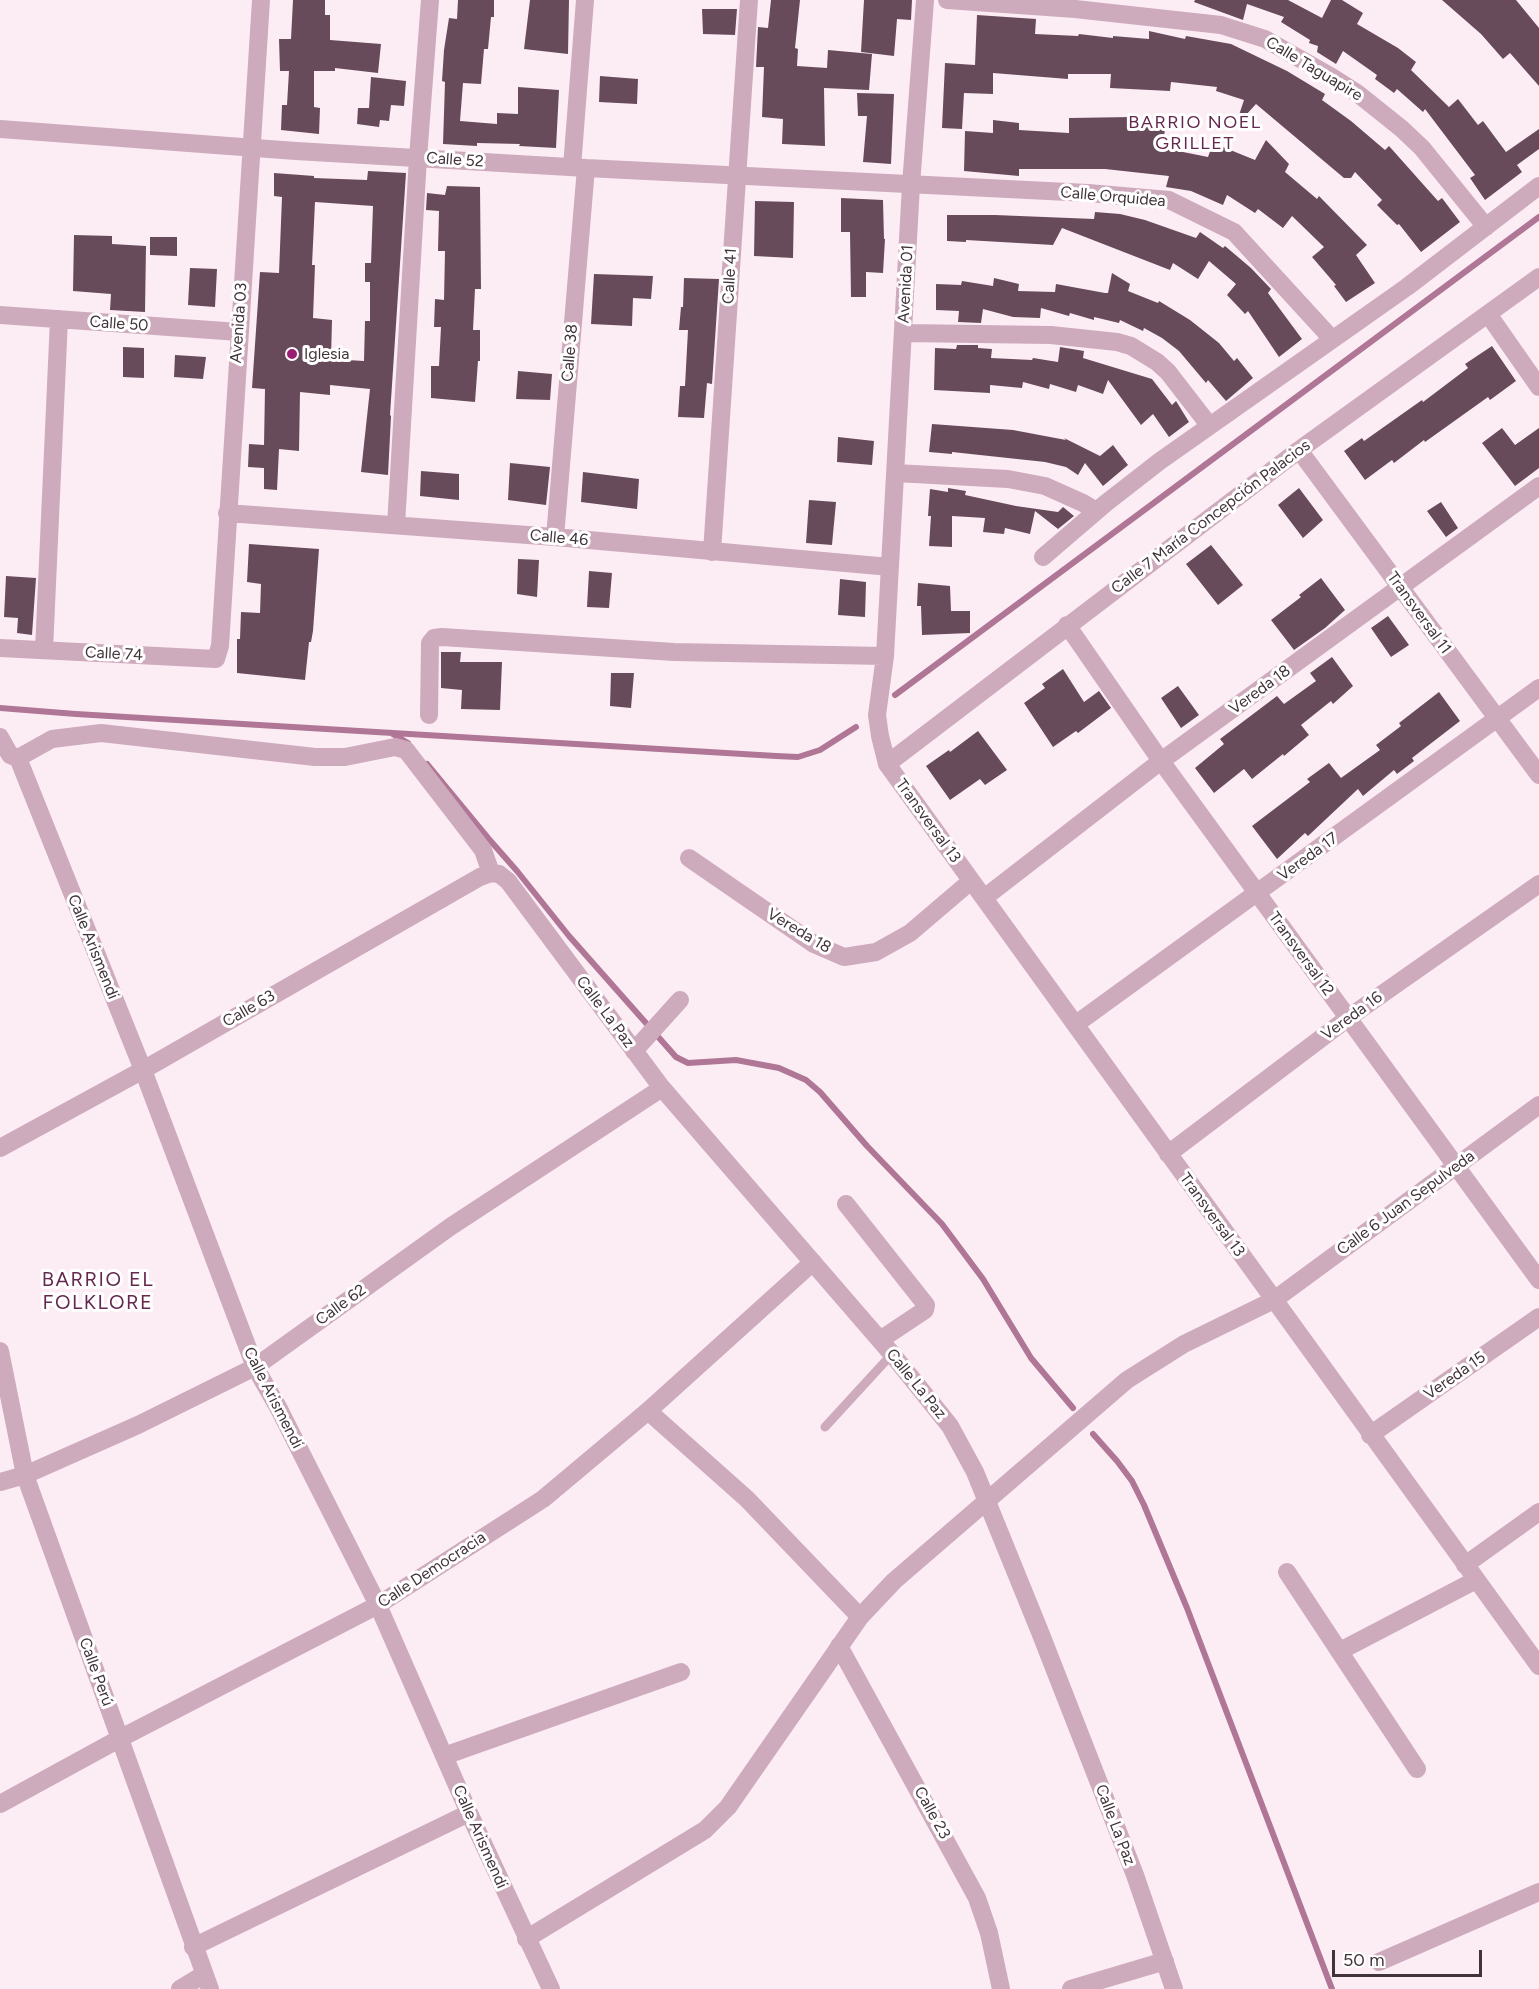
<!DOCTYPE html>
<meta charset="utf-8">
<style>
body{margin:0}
#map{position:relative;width:1539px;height:1989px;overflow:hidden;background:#fcedf5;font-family:Figtree,sans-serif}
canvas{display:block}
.scale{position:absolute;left:1332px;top:1950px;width:150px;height:27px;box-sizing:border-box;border:3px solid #41333a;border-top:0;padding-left:8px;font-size:18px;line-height:21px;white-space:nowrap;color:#41333a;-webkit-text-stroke:4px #fff;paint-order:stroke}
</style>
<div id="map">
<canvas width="1539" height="1989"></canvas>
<div class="scale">50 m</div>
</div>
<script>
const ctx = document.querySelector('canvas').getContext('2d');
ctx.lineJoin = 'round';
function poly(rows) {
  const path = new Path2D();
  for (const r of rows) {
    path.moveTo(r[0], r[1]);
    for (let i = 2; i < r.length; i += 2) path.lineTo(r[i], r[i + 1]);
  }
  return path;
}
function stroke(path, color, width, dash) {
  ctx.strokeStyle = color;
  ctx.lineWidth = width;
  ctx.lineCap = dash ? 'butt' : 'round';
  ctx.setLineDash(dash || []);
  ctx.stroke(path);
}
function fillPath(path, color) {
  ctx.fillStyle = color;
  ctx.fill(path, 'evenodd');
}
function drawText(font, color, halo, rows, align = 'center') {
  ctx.font = font + ' Figtree,sans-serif';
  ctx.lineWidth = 6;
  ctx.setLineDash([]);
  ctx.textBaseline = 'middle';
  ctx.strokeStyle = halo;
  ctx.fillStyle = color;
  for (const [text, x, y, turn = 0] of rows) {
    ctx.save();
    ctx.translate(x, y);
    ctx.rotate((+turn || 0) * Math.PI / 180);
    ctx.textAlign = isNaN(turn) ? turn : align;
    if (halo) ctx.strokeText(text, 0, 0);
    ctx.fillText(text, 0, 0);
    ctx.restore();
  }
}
const stream = poly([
 [895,695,1539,217],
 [0,708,76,714,776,756,798,757,820,750,856,727],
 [391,733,408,743],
 [427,764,488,838,517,871,569,936,676,1057,688,1063,736,1060,779,1068,806,1080,820,1092,867,1146,942,1224,983,1279,1031,1358,1073,1408],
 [1093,1434,1117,1461,1132,1481,1144,1505,1187,1608,1332,1989]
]);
const building = poly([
 [293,0,325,0,325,15,330,15,330,40,381,44,378,73,335,68,335,71,314,71,314,107,320,108,319,134,281,130,282,105,287,105,289,71,280,71,279,39,291,39],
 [458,0,494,0,494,17,491,17,488,49,484,49,481,84,463,83,460,121,497,124,497,113,518,114,518,87,559,90,556,148,519,146,520,144,477,143,477,146,443,144,445,82,442,81,444,50,449,18,457,19],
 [530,0,569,0,568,54,524,49],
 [771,0,800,0,795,48,798,49,797,66,827,68,828,50,872,54,869,90,824,88,825,146,782,144,783,119,762,117,764,67,756,67,758,27,768,28],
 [864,0,912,0,911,20,897,19,894,56,861,52],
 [1195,0,1288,0,1322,18,1331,0,1342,0,1363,13,1357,24,1398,48,1416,62,1411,70,1449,107,1458,99,1478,125,1483,121,1506,152,1539,129,1539,149,1517,165,1522,172,1485,200,1470,178,1475,175,1425,109,1423,112,1397,89,1394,93,1375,79,1377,75,1343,51,1336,64,1317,52,1318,46,1309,43,1310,40,1281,22,1284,17,1247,4,1243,20,1194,2],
 [1442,0,1516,0,1539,28,1539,86,1510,53,1503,59,1481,34],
 [702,9,737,9,735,35,703,34],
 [977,15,1036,19,1035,34,1078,36,1079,34,1113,38,1113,36,1149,39,1149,31,1185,39,1186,36,1231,44,1287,71,1325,94,1322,100,1351,121,1385,150,1389,146,1438,201,1442,198,1460,222,1421,252,1399,224,1397,225,1377,205,1382,200,1355,172,1351,178,1344,178,1256,104,1235,127,1244,100,1216,91,1217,87,1171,82,1170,91,1110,88,1111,74,1068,74,1068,79,993,73,993,94,964,93,962,129,942,128,945,63,975,65],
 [600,76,638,79,637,104,599,102],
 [371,77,406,81,404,106,391,105,389,121,380,120,379,127,357,124,358,108,369,108],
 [857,93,894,94,891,164,863,162,867,116,858,116],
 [1131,117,1131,125,1165,127,1163,148,1208,157,1213,143,1255,160,1266,140,1289,164,1285,172,1317,199,1319,196,1367,245,1356,255,1375,283,1346,302,1334,286,1336,285,1312,257,1324,247,1292,216,1283,228,1258,209,1255,213,1227,195,1223,205,1191,191,1166,187,1169,176,1105,169,1019,169,1019,176,964,171,965,131,993,133,993,120,1019,123,1019,130,1069,133,1069,118],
 [368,171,406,173,390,415,391,416,388,475,361,472,370,389,330,385,330,395,300,392,299,451,279,449,277,490,264,489,264,468,248,467,249,444,264,445,265,389,252,388,260,272,279,273,282,197,274,196,274,173,314,176,314,178,367,180],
 [315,202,373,206,371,263,365,263,365,282,370,282,370,321,365,321,364,361,331,359,332,320,313,318,315,265,312,265],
 [447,186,480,187,481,289,475,289,473,330,480,330,480,361,478,361,475,402,431,398,431,366,439,366,441,327,434,327,435,299,444,300,445,251,438,251,439,211,426,210,427,193,445,195],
 [841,198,883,200,884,239,885,239,883,273,866,272,866,297,851,297,850,232,841,232],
 [755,201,794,202,793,258,754,256],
 [1095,212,1120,214,1145,220,1196,238,1200,232,1223,248,1225,246,1251,268,1271,289,1268,293,1302,339,1279,357,1248,311,1245,314,1227,295,1236,284,1209,261,1198,279,1173,263,1170,270,1062,228,1053,245,966,240,966,242,947,241,947,215,995,215,1094,219],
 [74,235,112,236,112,244,146,246,145,312,110,310,111,294,73,291],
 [150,237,177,237,177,256,150,255],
 [190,268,217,269,215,307,188,305],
 [1112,273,1130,284,1128,291,1158,303,1159,301,1190,320,1219,343,1234,361,1237,358,1253,378,1226,401,1208,380,1206,383,1179,351,1162,338,1144,328,1143,331,1120,320,1119,323,1094,317,1094,320,1070,313,1069,316,1041,308,1040,318,1013,317,983,309,981,323,958,322,959,311,936,310,936,284,961,285,962,281,993,286,994,278,1019,284,1018,291,1055,292,1056,284,1105,293,1108,293],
 [594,274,653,276,651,299,633,298,632,326,591,324],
 [684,278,719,279,712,384,707,383,704,418,678,417,680,386,685,386,688,330,679,330,681,307,683,307],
 [957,345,978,345,978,348,992,349,991,358,1032,360,1033,358,1058,362,1060,347,1084,351,1083,358,1152,379,1172,405,1176,401,1189,422,1169,437,1153,414,1141,425,1108,380,1103,394,1078,385,1076,392,1050,384,1049,389,1023,382,1022,388,990,385,990,393,934,390,935,348,956,349],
 [1492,346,1516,381,1490,400,1488,397,1425,442,1424,440,1394,463,1392,460,1365,480,1344,451,1362,438,1364,441,1422,400,1423,402,1468,368,1465,364],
 [123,347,144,348,144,378,123,377],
 [175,355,206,357,203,379,174,377],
 [518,371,552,374,550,400,516,399],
 [932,424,1013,430,1066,440,1064,438,1100,456,1113,445,1128,465,1103,486,1085,463,1078,475,1066,467,1045,462,952,452,952,454,929,452],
 [1502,428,1515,445,1539,428,1539,468,1515,486,1482,443],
 [838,437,874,441,872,465,837,462],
 [510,463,550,467,546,505,508,500],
 [421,471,459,474,459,500,420,496],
 [583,472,639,479,637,509,581,502],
 [948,488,966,491,965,495,1016,506,1058,512,1063,507,1074,516,1058,529,1035,511,1030,534,1005,528,1004,534,983,532,985,518,952,516,952,547,929,546,931,516,928,516,930,489,948,492],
 [1299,488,1323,520,1303,538,1278,505],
 [809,500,836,502,832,545,806,543],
 [1441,502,1458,528,1446,537,1427,511],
 [249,544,319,549,313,631,311,642,309,642,305,680,237,673,237,639,240,639,241,612,260,613,261,584,247,582],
 [1211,545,1243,585,1218,605,1186,564],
 [518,559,539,560,537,597,517,594],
 [589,571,612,573,609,608,587,607],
 [6,576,36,578,32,635,17,633,18,618,4,617],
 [1321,578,1345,610,1325,628,1294,650,1271,620,1301,597,1299,595],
 [840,579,866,582,865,617,838,615],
 [918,583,950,586,951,611,970,611,970,633,922,635,921,606,917,606],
 [1388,616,1409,645,1391,657,1371,628],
 [441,652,461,652,460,662,502,662,500,710,461,709,462,690,441,688],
 [1332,657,1353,686,1333,704,1331,701,1301,725,1309,735,1284,756,1283,754,1252,779,1244,769,1214,793,1195,768,1224,744,1220,739,1277,696,1284,704,1316,681,1310,673],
 [1063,669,1084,702,1099,691,1111,708,1078,733,1076,731,1053,747,1024,703,1045,688,1042,684],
 [611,673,634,673,631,708,610,706],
 [1178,686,1199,715,1181,728,1161,698],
 [1439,692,1460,721,1412,758,1414,761,1397,774,1394,770,1363,796,1358,789,1308,836,1305,833,1277,859,1252,826,1310,782,1307,779,1329,763,1341,778,1380,750,1376,745,1401,726,1399,723],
 [978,731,1007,770,985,785,980,779,950,800,926,766,949,750,950,752]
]);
const lane = poly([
 [825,1427,892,1354]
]);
const street = poly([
 [925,0,911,185,885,656,877,715,880,736,887,764,1539,1666],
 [947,0,1075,9,1221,25,1265,39,1332,77,1357,93,1402,129,1422,148,1486,227],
 [0,129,296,151,586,168,1088,193,1169,200,1234,232,1332,339],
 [572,167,585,0],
 [1488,314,1539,387],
 [0,315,239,332],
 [904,333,1051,335,1117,342,1131,346,1157,362,1168,372,1209,425],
 [1299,450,1539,775],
 [895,473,1008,479,1045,486,1083,503,1096,511],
 [227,513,555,537,890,567],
 [396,525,418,158,430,0],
 [555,537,586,168],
 [712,552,749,0],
 [1043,557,1106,503,1160,461,1407,287,1539,186],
 [1067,625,1161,761,1539,1280],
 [0,648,216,659,220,646,261,0],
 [44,650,59,319],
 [429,715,430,643,434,638,442,637,674,652,885,656],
 [0,737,10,755,18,758],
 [18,758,143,1070,255,1367,279,1409,378,1605,469,1813,551,1989],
 [18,758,52,739,101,733,315,757,345,757,395,747,406,750,483,850,491,873],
 [887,764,1299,450,1539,277],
 [689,858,814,944,844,957,876,952,910,933,971,881],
 [984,898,1161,761,1539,486],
 [1076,1024,1539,688],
 [634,1051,680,1000],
 [0,1148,143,1070,480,877,491,873,499,874,508,881,662,1088,892,1354,950,1426,975,1472,1040,1632,1135,1875,1174,1989],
 [1168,1154,1348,1018,1539,884],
 [846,1204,926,1305,925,1310,880,1340],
 [0,1351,25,1475,210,1989],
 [648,1411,747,1499,860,1617],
 [1370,1435,1539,1317],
 [0,1482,25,1475,138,1425,255,1367,450,1227,662,1088],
 [1465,1565,1539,1512],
 [1287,1572,1417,1769],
 [839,1646,977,1898,989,1933,1001,1989],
 [1340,1651,1476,1580],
 [444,1756,681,1672],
 [0,1804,119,1739,378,1605,543,1499,648,1411,813,1262],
 [526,1939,705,1830,728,1807,860,1617,894,1581,1127,1380,1184,1344,1274,1300,1539,1105],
 [193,1947,469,1813],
 [1379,1962,1539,1892],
 [180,1989,203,1975],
 [1071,1989,1165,1961]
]);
const markers = [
 [292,354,6,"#9c1e73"]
];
const streetNames = [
 ["Calle Taguapire",1314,69,31],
 ["Calle 52",455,160,4],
 ["Calle Orquidea",1113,197,5],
 ["Calle 41",730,276,-87],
 ["Avenida 01",906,284,-87],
 ["Avenida 03",239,323,-86],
 ["Calle 50",119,324,4],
 ["Calle 38",570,353,-85],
 ["Calle 7 María Concepción Palacios",1211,517,-37],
 ["Calle 46",559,538,5],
 ["Transversal 11",1419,613,54],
 ["Calle 74",114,654,3],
 ["Vereda 18",1260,690,-36],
 ["Transversal 13",928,821,54],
 ["Vereda 17",1308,857,-36],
 ["Vereda 18",799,931,31],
 ["Calle Arismendi",93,947,68],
 ["Transversal 12",1301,954,54],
 ["Calle 63",249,1009,-30],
 ["Calle La Paz",605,1012,53],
 ["Vereda 16",1352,1016,-36],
 ["Calle 6 Juan Sepulveda",1406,1203,-36],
 ["Transversal 13",1212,1215,54],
 ["Calle 62",341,1305,-36],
 ["Vereda 15",1455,1376,-35],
 ["Calle La Paz",916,1384,51],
 ["Calle Arismendi",273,1398,63],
 ["Calle Democracia",432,1570,-33],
 ["Calle Perú",96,1672,70],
 ["Calle 23",932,1813,61],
 ["Calle La Paz",1115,1825,69],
 ["Calle Arismendi",480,1837,66]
];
const poiNames = [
 ["Iglesia",304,354]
];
const neighbourhoodNames = [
 ["BARRIO NOEL",1195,123],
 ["GRILLET",1195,144]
];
const quarterNames = [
 ["BARRIO EL",98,1280],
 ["FOLKLORE",98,1303]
];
stroke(stream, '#b07696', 6);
fillPath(building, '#684b5b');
stroke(lane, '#ceaabd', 9);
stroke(street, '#ceaabd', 18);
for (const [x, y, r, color] of markers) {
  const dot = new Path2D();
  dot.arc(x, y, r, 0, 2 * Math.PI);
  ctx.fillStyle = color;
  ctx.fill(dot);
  stroke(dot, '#fff', 2);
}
drawText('16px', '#41333a', '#fff', streetNames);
drawText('16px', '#41333a', '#fff', poiNames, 'left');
ctx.letterSpacing = '1.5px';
drawText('18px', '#65284e', '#fff', neighbourhoodNames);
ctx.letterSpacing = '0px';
ctx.letterSpacing = '1.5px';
drawText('20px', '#65284e', '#fff', quarterNames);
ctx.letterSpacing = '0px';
</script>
